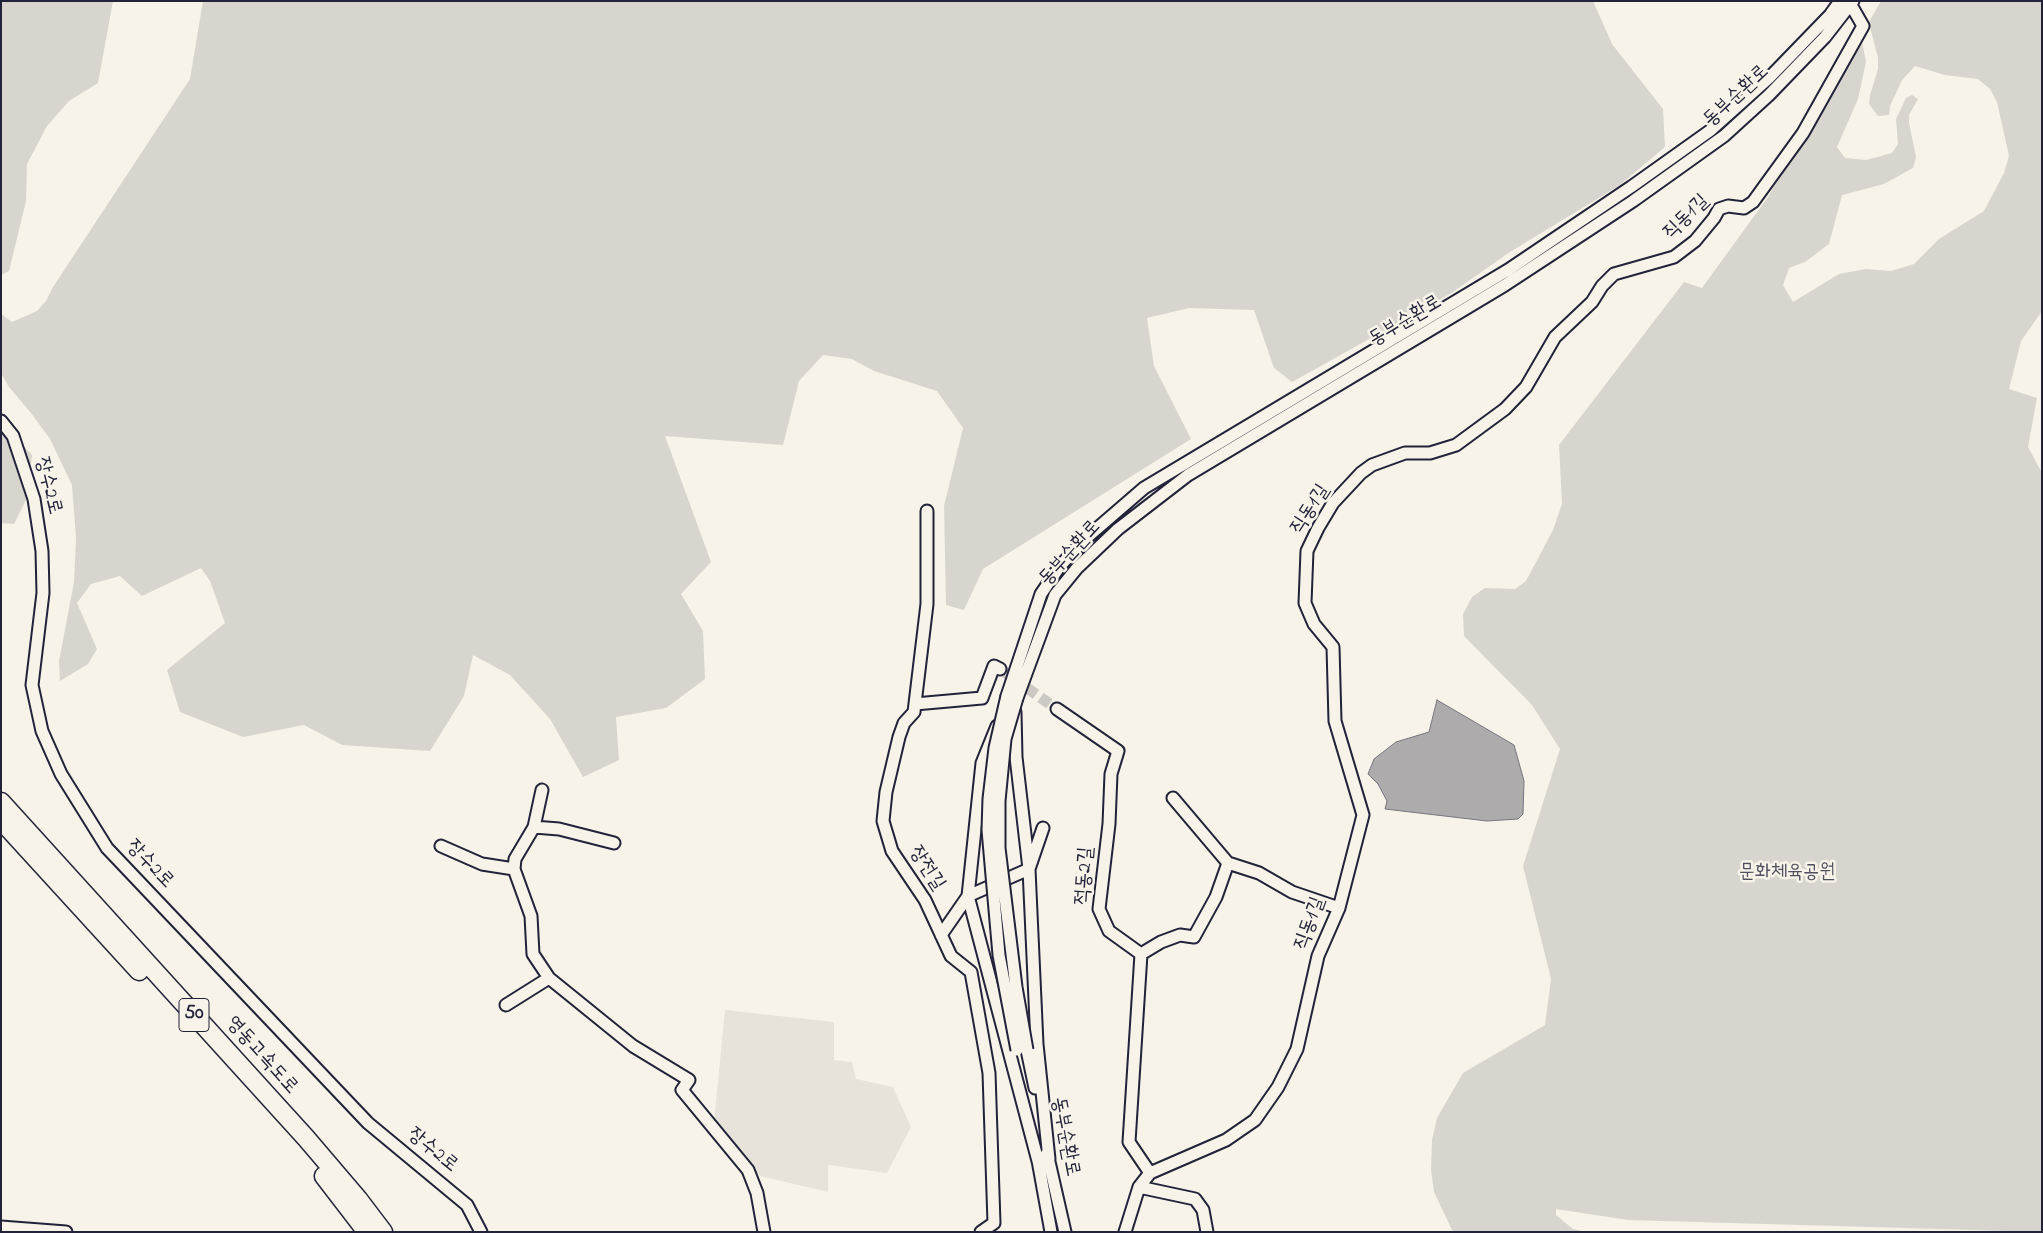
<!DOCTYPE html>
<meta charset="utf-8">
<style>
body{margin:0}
#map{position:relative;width:2043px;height:1233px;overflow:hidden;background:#f7f3e8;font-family:"Indie Flower",sans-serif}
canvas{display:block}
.frame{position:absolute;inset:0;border:2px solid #22223b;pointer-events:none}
</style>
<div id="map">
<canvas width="2043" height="1233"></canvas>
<div class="frame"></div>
</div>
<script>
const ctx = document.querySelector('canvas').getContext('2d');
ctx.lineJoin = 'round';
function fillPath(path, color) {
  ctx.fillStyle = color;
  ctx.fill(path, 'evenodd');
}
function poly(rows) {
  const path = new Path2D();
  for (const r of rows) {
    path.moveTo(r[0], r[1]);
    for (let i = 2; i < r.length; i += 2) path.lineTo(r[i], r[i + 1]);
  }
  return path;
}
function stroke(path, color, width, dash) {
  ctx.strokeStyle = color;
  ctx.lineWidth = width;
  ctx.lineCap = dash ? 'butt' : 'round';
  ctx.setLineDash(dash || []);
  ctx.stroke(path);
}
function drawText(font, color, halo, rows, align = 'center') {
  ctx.font = font + ' "Indie Flower","Poor Story",sans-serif';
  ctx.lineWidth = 5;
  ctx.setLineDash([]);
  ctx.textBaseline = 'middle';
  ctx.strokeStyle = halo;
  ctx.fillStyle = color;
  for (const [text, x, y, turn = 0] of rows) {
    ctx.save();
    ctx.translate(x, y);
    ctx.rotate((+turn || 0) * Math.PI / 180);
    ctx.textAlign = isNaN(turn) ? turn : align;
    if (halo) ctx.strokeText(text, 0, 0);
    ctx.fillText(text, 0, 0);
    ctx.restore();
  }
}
const built = poly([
 [725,1010,834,1022,834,1060,852,1062,856,1079,893,1087,911,1127,887,1173,828,1165,828,1192,760,1176,714,1122]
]);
const green = poly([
 [1,1,113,1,98,83,69,101,47,126,27,164,26,201,9,271,1,275],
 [203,1,1593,1,1612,44,1663,109,1665,147,1620,185,1510,252,1450,294,1292,382,1274,368,1254,310,1189,308,1147,318,1154,366,1191,439,983,569,964,610,946,605,944,506,963,428,937,391,874,371,852,359,823,355,799,381,783,445,665,436,711,562,681,594,703,631,705,679,666,708,616,717,619,760,583,777,550,719,510,675,473,655,464,696,430,751,342,745,304,725,243,737,180,712,167,670,225,623,210,581,201,568,142,596,120,576,91,584,77,603,97,649,88,664,60,681,59,661,74,582,76,538,72,485,50,439,31,413,9,387,1,373,1,314,12,322,37,311,46,301,53,287,190,79],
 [1881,1,2042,1,2042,311,2021,341,2009,389,2037,398,2028,447,2042,473,2042,1232,1628,1220,1556,1209,1556,1215,1573,1229,1586,1232,1453,1232,1434,1192,1431,1170,1432,1140,1437,1118,1463,1073,1545,1025,1551,979,1523,866,1560,749,1532,705,1464,636,1463,614,1472,597,1485,588,1515,589,1526,581,1553,530,1562,504,1559,445,1684,282,1702,288,1768,197],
 [1870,27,1878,58,1878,69,1870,95,1869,104,1878,116,1889,115,1890,106,1902,80,1915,66,1945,75,1978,79,1990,89,1997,102,2009,156,2004,173,1984,211,1939,239,1914,264,1891,271,1866,269,1839,274,1793,302,1783,285,1789,268,1805,262,1829,244,1842,195,1884,184,1913,168,1916,157,1909,123,1909,115,1918,99,1912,95,1906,98,1896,119,1898,144,1892,153,1866,160,1845,158,1837,147,1858,99,1866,62,1862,41],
 [1,422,32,455,27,498,14,524,1,523]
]);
const water = poly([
 [1437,700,1514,745,1524,781,1523,814,1518,819,1487,821,1385,809,1387,801,1378,784,1368,774,1374,759,1396,742,1429,732,1437,700]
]);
const minorTunnel = poly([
 [1000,669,1057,709]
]);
const minor = poly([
 [1,421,13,436,34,499,42,551,43,593,32,685,42,731,61,774,107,848,368,1123,467,1205,481,1232],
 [927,511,927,604,914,712,904,723,899,737,886,792,883,821,892,851,925,900,951,956,971,972,989,1073,994,1223,981,1232],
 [1007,696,1041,594,1060,566,1085,539,1144,488,1508,270,1631,187,1711,130,1769,78,1830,15,1840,1],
 [1017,698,1055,595,1077,568,1118,529,1188,475,1505,285,1633,201,1724,136,1769,95,1825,37,1853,1],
 [915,704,982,698,994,666,1000,669],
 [1057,709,1118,751,1111,774,1109,824,1099,909,1109,931,1141,954,1129,1142,1150,1173],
 [1015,712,1016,757,1029,869,1037,1044,1049,1159],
 [997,726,982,763,968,896,1038,1161],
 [542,790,534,827,515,859,514,869,531,916,533,954,549,978,633,1046,689,1080,682,1090,748,1170,757,1193,764,1232],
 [1173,798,1228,863,1259,873,1292,892,1339,908],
 [534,827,559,829,614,843],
 [441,846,482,864,514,869],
 [941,935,968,896,1029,869,1043,828],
 [1141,954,1161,942,1180,935,1194,937,1216,897,1228,863],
 [506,1005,549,978],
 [1027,1050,1035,1088],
 [1047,1153,1065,1232],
 [1037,1155,1051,1232],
 [1139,1187,1195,1199,1203,1210,1207,1232],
 [1,1227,66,1232],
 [1125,1232,1139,1187,1150,1173,1226,1140,1255,1120,1278,1087,1297,1049,1318,956,1339,908,1363,815,1335,721,1333,647,1314,624,1305,603,1307,551,1318,528,1333,503,1361,473,1372,465,1405,453,1430,453,1456,445,1505,409,1526,387,1555,337,1592,302,1602,286,1614,274,1674,257,1695,241,1714,218,1719,209,1728,206,1744,208,1753,202,1803,133,1863,26,1851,5]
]);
const highway = poly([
 [1,802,306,1138,358,1199,383,1232],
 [1,820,139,971],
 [324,1176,367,1232]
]);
const minorBridge = poly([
 [1007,696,995,748,989,799,988,830,999,955,1017,1050],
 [1017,698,1005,739,999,801,999,848,1016,987,1027,1050]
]);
const shields = [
 [194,1015,30]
];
const shieldNames = [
 ["50",194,1015]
];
const streetNames = [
 ["동부순환로",1737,97,-43],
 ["직동1길",1687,218,-44],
 ["동부순환로",1406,322,-31],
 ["장수2로",47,486,76],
 ["직동1길",1311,510,-57],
 ["동부순환로",1071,554,-48],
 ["장수2로",149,865,46],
 ["장전길",926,869,57],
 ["적동2길",1086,876,-86],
 ["직동1길",1311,924,-70],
 ["영동고속도로",261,1056,48],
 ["동부순환로",1064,1137,79],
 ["장수2로",432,1151,39]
];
const parkNames = [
 ["문화체육공원",1787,874]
];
fillPath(built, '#e7e3db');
fillPath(green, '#d8d5cf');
fillPath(water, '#aeabad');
stroke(water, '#76747f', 1);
stroke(minorTunnel, '#ccc9c5', 11, [11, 5.5]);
stroke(minor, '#22223b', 15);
stroke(highway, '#22223b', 21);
stroke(minor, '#f7f3e8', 11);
stroke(highway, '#f7f3e8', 18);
stroke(minorBridge, '#22223b', 15, []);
stroke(minorBridge, '#f7f3e8', 11);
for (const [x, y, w] of shields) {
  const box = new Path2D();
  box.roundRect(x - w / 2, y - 16.5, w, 33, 4);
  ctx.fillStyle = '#f7f3e8';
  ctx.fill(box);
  stroke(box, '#22223b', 1);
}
drawText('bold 19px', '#22223b', null, shieldNames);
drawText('20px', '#22223b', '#f7f3e8', streetNames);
drawText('20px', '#504f60', '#f7f3e8', parkNames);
</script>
